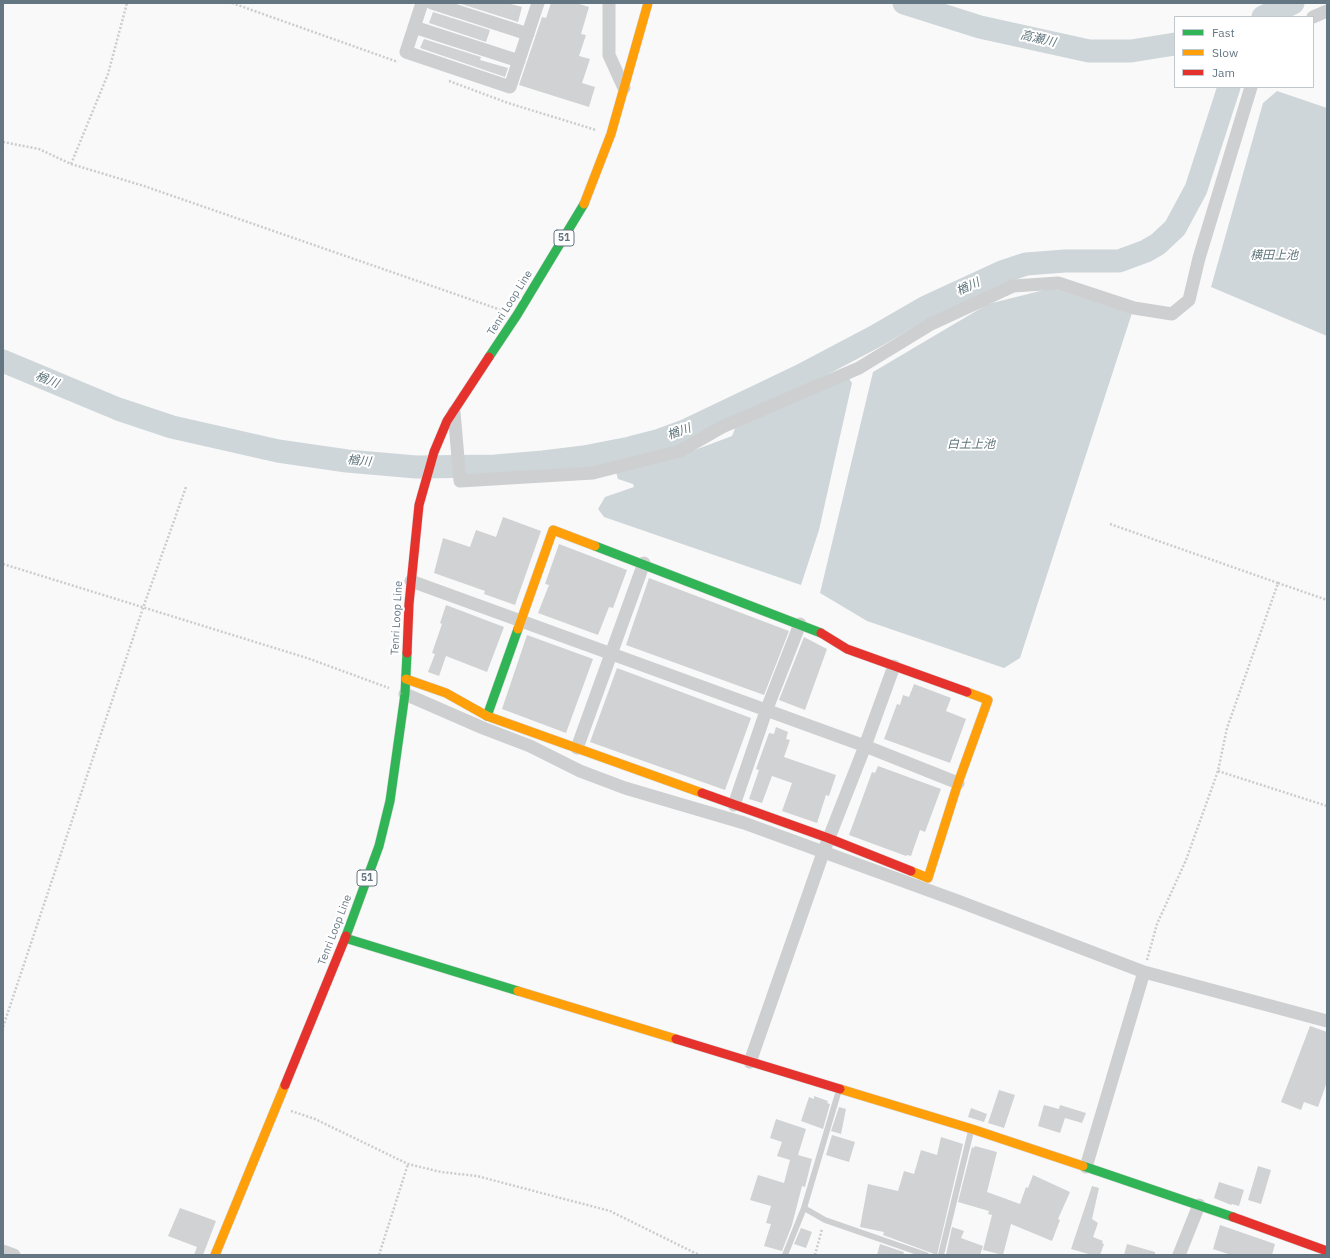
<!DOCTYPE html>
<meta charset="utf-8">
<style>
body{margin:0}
#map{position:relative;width:1330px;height:1258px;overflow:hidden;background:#f9f9f9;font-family:"IBM Plex Sans",sans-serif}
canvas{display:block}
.frame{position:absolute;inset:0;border:4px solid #657683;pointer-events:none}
.legend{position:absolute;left:1174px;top:16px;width:140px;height:72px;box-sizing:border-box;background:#fff;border:1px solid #c1c8cd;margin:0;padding:5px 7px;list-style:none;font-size:12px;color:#657683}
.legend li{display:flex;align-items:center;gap:8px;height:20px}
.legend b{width:20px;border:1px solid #c1c8cd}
</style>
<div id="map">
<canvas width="1330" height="1258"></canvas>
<div class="frame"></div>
<ul class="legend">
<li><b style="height:5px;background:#30b455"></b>Fast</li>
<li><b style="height:5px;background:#ff9f0a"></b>Slow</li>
<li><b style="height:5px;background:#e5322d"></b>Jam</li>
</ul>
</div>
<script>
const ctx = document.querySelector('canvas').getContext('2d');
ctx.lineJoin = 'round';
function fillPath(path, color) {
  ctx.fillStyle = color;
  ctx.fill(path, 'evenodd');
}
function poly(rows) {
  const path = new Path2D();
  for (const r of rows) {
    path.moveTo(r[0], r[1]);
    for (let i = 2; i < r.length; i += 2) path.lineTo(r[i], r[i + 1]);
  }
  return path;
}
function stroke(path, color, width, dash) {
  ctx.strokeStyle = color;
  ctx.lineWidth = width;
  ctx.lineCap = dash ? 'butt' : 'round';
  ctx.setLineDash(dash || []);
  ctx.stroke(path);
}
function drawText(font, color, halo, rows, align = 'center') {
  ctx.font = font + ' "IBM Plex Sans","Noto Sans JP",sans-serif';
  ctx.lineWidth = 4;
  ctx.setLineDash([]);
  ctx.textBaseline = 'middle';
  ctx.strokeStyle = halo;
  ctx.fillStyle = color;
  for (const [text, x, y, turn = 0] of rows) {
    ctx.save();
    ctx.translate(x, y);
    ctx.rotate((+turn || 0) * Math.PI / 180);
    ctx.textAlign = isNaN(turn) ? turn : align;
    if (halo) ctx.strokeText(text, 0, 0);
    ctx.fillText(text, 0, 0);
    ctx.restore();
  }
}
const water = poly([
 [1277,91,1327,108,1327,336,1211,287,1263,103],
 [1052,288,1132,313,1020,658,1004,668,867,621,820,593,873,372,988,304],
 [846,374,852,383,819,530,801,585,604,517,598,509,605,497,634,487,633,484,618,479,616,472,668,460,732,436,736,426]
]);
const river = poly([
 [904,3,980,27,1089,51,1131,51,1175,44],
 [1263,17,1293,3],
 [3,361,118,409,172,427,278,451,347,461,416,467,495,466,543,462,584,457,630,448,657,441,687,430,800,376,874,337,926,307,1002,272,1026,264,1065,261,1119,261,1146,251,1158,244,1175,228,1196,189,1229,87]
]);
const building = poly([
 [458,3,507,3,522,7,518,22],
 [551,3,576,3,589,7,581,34,586,35,579,56,590,59,582,83,595,87,589,107,519,85,542,17,546,18],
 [433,12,490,30,486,42,429,23],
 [424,39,481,57,480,60,508,68,505,77,420,48],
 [503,517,541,531,515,605,484,594,485,591,434,573,443,538,470,547,476,530,496,537],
 [559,544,627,570,613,608,609,607,598,635,538,613,549,585,545,584],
 [649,578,789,631,764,695,626,645],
 [446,605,504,627,487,672,446,656,439,676,428,672,435,654,432,653,442,624,440,623],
 [527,635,593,659,566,733,502,709],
 [804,637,827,649,805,710,779,700],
 [617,668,751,718,725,790,590,742],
 [914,684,951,698,946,711,966,719,950,763,884,739,897,704,900,705,903,695,909,697],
 [776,727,788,732,786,739,790,740,784,757,836,775,829,796,826,795,817,823,782,811,792,783,772,776,762,803,749,799,759,770,756,769,769,733,774,734],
 [878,766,941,789,925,832,920,830,911,856,907,855,906,856,849,835,872,772,875,773],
 [1310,1026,1327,1032,1327,1082,1318,1107,1304,1102,1301,1110,1281,1102],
 [999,1090,1015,1095,1004,1128,988,1123],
 [814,1096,828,1101,827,1103,830,1104,823,1129,801,1121,809,1097,814,1099],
 [1044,1105,1059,1109,1060,1105,1086,1113,1082,1123,1065,1118,1060,1133,1038,1126],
 [839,1107,846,1109,841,1134,831,1131],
 [971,1108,987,1114,984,1122,968,1117],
 [776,1119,806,1129,798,1155,812,1159,805,1187,802,1186,792,1225,782,1251,764,1246,771,1224,766,1223,771,1206,750,1200,758,1175,784,1183,790,1160,777,1156,782,1142,770,1138],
 [832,1135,855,1142,849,1162,826,1155],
 [941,1137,963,1144,937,1255,883,1235,884,1232,860,1227,868,1184,898,1191,904,1171,914,1174,921,1150,937,1155],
 [975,1146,997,1152,987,1192,1020,1204,1026,1187,1028,1188,1033,1175,1070,1192,1058,1219,1060,1220,1052,1241,1011,1224,1003,1255,983,1250,992,1215,988,1214,989,1211,958,1202,972,1147,974,1148],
 [1258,1166,1271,1170,1261,1204,1248,1200],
 [1219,1182,1244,1190,1239,1206,1232,1204,1231,1205,1214,1198],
 [1092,1186,1099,1188,1092,1219,1098,1223,1093,1237,1103,1241,1102,1243,1104,1244,1100,1255,1092,1255,1071,1249],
 [180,1208,216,1221,203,1255,194,1255,197,1247,168,1236],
 [1220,1225,1275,1244,1272,1255,1231,1255,1213,1249],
 [952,1227,964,1231,961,1238,983,1246,980,1255,946,1255],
 [801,1228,812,1232,806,1248,794,1244],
 [880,1244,904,1252,903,1255,877,1255],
 [1127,1244,1155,1252,1155,1255,1124,1255]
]);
const path = poly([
 [232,3,398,62],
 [449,81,508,103,596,130],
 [3,142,39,149,71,164,144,186,501,310],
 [71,164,108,74,127,3],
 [1110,524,1278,583,1227,728,1218,771,1186,860,1157,924,1147,960],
 [3,564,307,658,389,688],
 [1278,583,1327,600],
 [1218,771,1327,806],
 [3,1027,143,608,186,487],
 [291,1111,315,1119,408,1164,441,1172,477,1176,610,1211,699,1255],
 [379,1255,408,1164],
 [815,1255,822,1229]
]);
const lane = poly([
 [839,1090,804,1208,825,1220,926,1255],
 [785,1255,804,1208],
 [941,1255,971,1131]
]);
const street = poly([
 [422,3,406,52,510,87,538,3],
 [432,3,528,34],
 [609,3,609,55,624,88],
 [1313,17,1327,11],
 [414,27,519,61],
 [454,412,460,481,593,473,680,451,722,427,859,368,931,324,1013,286,1058,283,1134,308,1172,314,1189,300,1199,258,1251,87],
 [411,581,865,746,958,783],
 [405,694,483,728,530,746,580,771,625,788,744,823,958,901,1144,972,1327,1021],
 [577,748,644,563],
 [734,805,766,711,800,624],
 [750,1062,823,853,865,746,894,666],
 [1086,1167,1144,972],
 [3,1251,14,1255],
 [1179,1255,1199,1205]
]);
const fast = poly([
 [489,357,517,315,584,204],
 [595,546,821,633],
 [487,716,518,629],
 [346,936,379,846,390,801,405,694,407,653],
 [345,938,518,991],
 [1083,1166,1233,1217]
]);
const slow = poly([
 [584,204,611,134,648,3],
 [518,629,553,530,595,546],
 [406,679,446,693,487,716,702,793],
 [911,871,928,878,958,783,988,700,967,692],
 [518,991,676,1039],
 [840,1089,972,1129,1083,1166],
 [215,1255,285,1085]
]);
const jam = poly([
 [821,633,847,649,967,692],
 [407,653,409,604,419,505,434,452,447,421,489,357],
 [702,793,828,838,911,871],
 [676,1039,840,1089],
 [285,1085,346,936],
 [1233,1217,1327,1251]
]);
const shields = [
 [564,238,20],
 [367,878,20]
];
const shieldNames = [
 ["51",564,238],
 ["51",367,878]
];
const streetNames = [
 ["Tenri Loop Line",510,303,-58],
 ["Tenri Loop Line",397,618,-87],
 ["Tenri Loop Line",335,930,-69]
];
const waterNames = [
 ["高瀬川",1038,39,13],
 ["横田上池",1274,256],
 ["楢川",968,287,-25],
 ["楢川",47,380,22],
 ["楢川",679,432,-20],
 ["白土上池",971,445],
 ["楢川",359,461,6]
];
fillPath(water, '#ced6d9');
stroke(river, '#ced6d9', 23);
fillPath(building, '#d0d2d3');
stroke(fast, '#d5d6d7', 10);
stroke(slow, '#d5d6d7', 10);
stroke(jam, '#d5d6d7', 10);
stroke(path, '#cbcccd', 2.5, [2, 2]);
stroke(lane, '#cecfd0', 6);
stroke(street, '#cecfd0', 13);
stroke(fast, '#30b455', 9);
stroke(slow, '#ff9f0a', 9);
stroke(jam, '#e5322d', 9);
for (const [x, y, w] of shields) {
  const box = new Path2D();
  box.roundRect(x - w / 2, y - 8, w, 16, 3);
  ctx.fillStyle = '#fff';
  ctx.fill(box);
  stroke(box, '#657683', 1);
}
drawText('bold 10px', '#657683', null, shieldNames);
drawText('11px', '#657683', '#fff', streetNames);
drawText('italic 12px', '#60757c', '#fff', waterNames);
</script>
